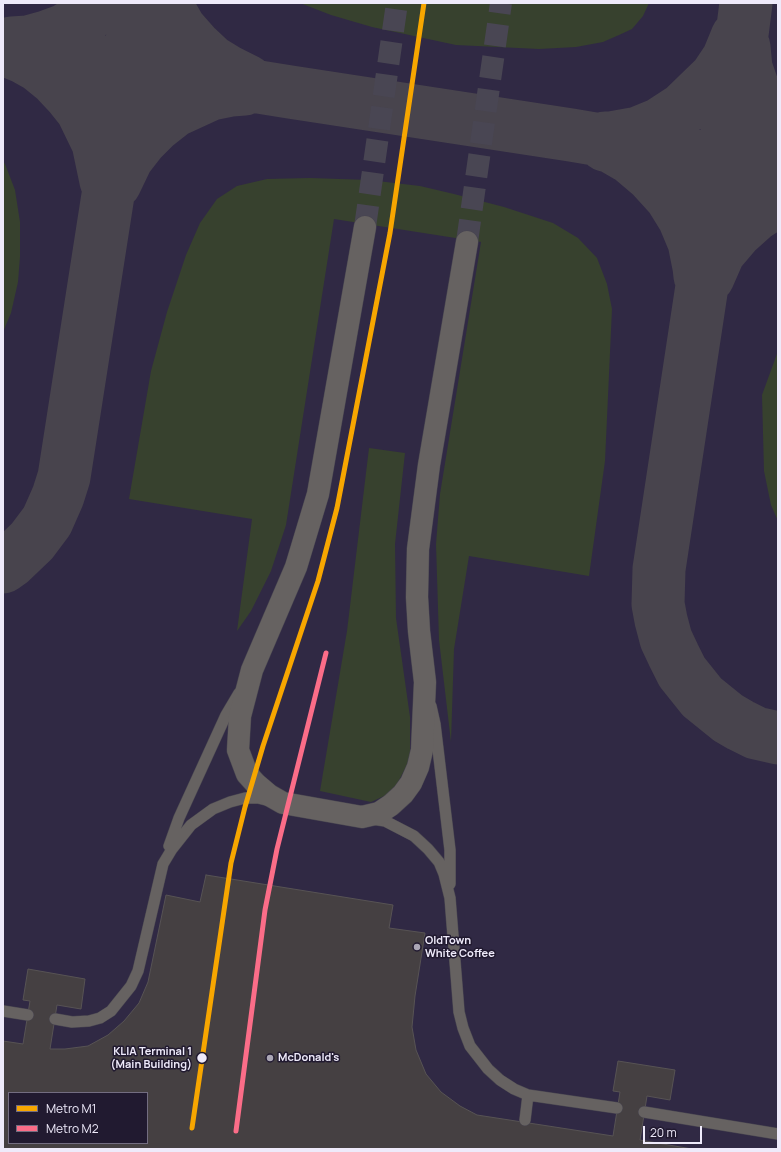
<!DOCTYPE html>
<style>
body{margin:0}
#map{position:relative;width:781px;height:1152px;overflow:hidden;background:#2c2935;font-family:Manrope,sans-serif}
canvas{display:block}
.frame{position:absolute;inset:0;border:4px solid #eeeafa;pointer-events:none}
.legend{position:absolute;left:8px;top:1092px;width:140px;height:52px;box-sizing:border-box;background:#211a30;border:1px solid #736d81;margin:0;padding:5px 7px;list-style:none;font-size:12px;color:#eeeafa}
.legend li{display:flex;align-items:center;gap:8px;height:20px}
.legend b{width:20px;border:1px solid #736d81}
.scale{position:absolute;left:643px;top:1126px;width:59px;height:18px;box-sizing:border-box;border:2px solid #eeeafa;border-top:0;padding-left:5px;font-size:12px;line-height:14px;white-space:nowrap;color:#eeeafa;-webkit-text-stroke:3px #211a30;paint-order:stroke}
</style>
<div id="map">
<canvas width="781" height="1152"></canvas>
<div class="frame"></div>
<ul class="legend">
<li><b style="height:5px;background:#f7a600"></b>Metro M1</li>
<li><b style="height:5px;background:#fb6d88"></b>Metro M2</li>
</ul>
<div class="scale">20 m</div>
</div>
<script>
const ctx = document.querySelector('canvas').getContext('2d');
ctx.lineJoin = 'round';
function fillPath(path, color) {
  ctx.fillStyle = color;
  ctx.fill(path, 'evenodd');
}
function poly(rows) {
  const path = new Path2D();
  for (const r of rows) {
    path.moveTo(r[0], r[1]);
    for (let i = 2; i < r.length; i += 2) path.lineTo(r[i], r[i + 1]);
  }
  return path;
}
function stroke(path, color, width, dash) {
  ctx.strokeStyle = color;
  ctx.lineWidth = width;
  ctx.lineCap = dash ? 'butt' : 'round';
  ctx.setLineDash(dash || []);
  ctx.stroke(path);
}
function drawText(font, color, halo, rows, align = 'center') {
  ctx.font = font + ' Manrope,sans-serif';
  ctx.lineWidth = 3;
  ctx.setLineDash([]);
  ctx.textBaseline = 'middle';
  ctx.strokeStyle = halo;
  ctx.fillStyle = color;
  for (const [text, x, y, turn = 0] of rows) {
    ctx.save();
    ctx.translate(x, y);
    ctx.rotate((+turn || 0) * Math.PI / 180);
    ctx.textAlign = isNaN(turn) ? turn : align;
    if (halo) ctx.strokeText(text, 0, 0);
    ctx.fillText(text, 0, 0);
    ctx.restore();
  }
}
const built = poly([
 [3,3,778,3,778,1149,3,1149],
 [9,1093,147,1093,147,1143,9,1143]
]);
const green = poly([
 [300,3,649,3,643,16,632,29,619,35,603,42,576,47,539,49,456,45,372,27,331,15],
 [3,161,5,164,15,190,20,222,20,257,18,282,11,313,3,332],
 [310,178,369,180,420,186,454,194,504,207,553,223,578,238,597,258,607,284,612,309,605,461,589,576,469,556,454,649,451,742,439,640,436,544,440,494,481,242,334,219,286,525,271,571,251,611,237,631,252,519,129,499,151,371,167,312,186,255,200,223,217,199,237,186,267,179],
 [778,351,778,521,771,505,764,471,762,395],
 [369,448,405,453,395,544,396,618,410,717,410,759,393,792,371,802,320,791,347,631]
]);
const taxiway = poly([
 [165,3,180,29,195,46,211,61,229,72,247,81],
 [746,3,734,98,721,161,659,569,658,604,661,620,666,639,674,656,682,672,702,697,728,718,740,725,756,733,778,738],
 [12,43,28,42,46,37,65,30,83,19,104,3],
 [3,46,290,92,571,135,778,170],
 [744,47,746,68,754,91,765,111,778,129],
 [11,52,23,57,39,66,55,79,70,95,82,110,98,143,106,181],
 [605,138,610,138,638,133,660,124,683,109,716,77,728,59,737,37],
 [605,145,612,147,631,158,651,175,671,197,684,218,694,242,699,267,700,276],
 [115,183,127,158,141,140,155,126,174,111,211,94,231,90,244,89],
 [708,277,719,252,736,232,755,215,778,200],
 [3,567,10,562,32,541,47,521,58,496,64,477,138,3]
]);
const building = poly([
 [206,875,393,905,389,928,425,933,415,996,412,1027,416,1050,426,1074,441,1092,460,1106,477,1115,613,1136,620,1092,613,1091,618,1061,675,1070,670,1100,647,1096,640,1140,692,1149,3,1149,3,1041,23,1044,30,1001,23,1000,28,969,85,979,81,1009,57,1005,50,1049,65,1049,88,1046,108,1035,124,1021,139,1003,148,982,166,895,200,902,206,875],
 [9,1093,147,1093,147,1143,9,1143,9,1093]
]);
const minorTunnel = poly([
 [365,227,397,3],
 [467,242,501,3]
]);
const path = poly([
 [243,1149,243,1146]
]);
const service = poly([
 [431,706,435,724,450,850,450,884],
 [372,819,385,821,414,836,428,849,439,862,444,874,450,898,459,1012,463,1028,470,1046,488,1069,500,1080,514,1089,528,1095,617,1108],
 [169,846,179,818,226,715,239,693],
 [3,1011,28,1015],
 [55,1019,72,1022,89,1021,100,1018,111,1011,131,986,138,971,163,864,172,849,191,825,213,809,230,802,245,798,258,798,270,801],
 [644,1112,778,1134],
 [525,1120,528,1095]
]);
const minor = poly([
 [365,227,318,494,296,567,252,670,240,716,238,750,247,774,256,784,269,795,283,803,362,817,379,813,391,805,403,794,411,783,418,767,422,750,425,682,419,631,417,597,418,549,429,465,467,242]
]);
const metro1 = poly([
 [192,1128,231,863,245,807,263,746,318,581,337,508,390,233,424,3]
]);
const metro2 = poly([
 [236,1131,265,910,277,849,326,653]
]);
const markers = [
 [417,947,4,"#aaa6b5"],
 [202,1058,5.5,"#eeeafa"],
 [270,1058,4,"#aaa6b5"]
];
const poiNames = [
 ["OldTown",425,941],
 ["White Coffee",425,954],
 ["McDonald's",278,1058]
];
const stopNames = [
 ["KLIA Terminal 1",192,1052],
 ["(Main Building)",192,1065]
];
fillPath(built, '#302944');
fillPath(green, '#37412e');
stroke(taxiway, '#48444d', 53);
fillPath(building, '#454042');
stroke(building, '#575354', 1);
stroke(minorTunnel, '#494653', 22, [22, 11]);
stroke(service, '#484550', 12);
stroke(minor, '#484550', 23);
stroke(path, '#666365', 2.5, [1, 3]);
stroke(service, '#666261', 11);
stroke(minor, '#666261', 22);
stroke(metro1, '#f7a600', 5);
stroke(metro2, '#fb6d88', 5);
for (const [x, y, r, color] of markers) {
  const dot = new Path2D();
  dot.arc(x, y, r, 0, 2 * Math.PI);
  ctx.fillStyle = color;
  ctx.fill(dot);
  stroke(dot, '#211a30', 1.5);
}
drawText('bold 11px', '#eeeafa', '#211a30', poiNames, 'left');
drawText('bold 11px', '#eeeafa', '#211a30', stopNames, 'right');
</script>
